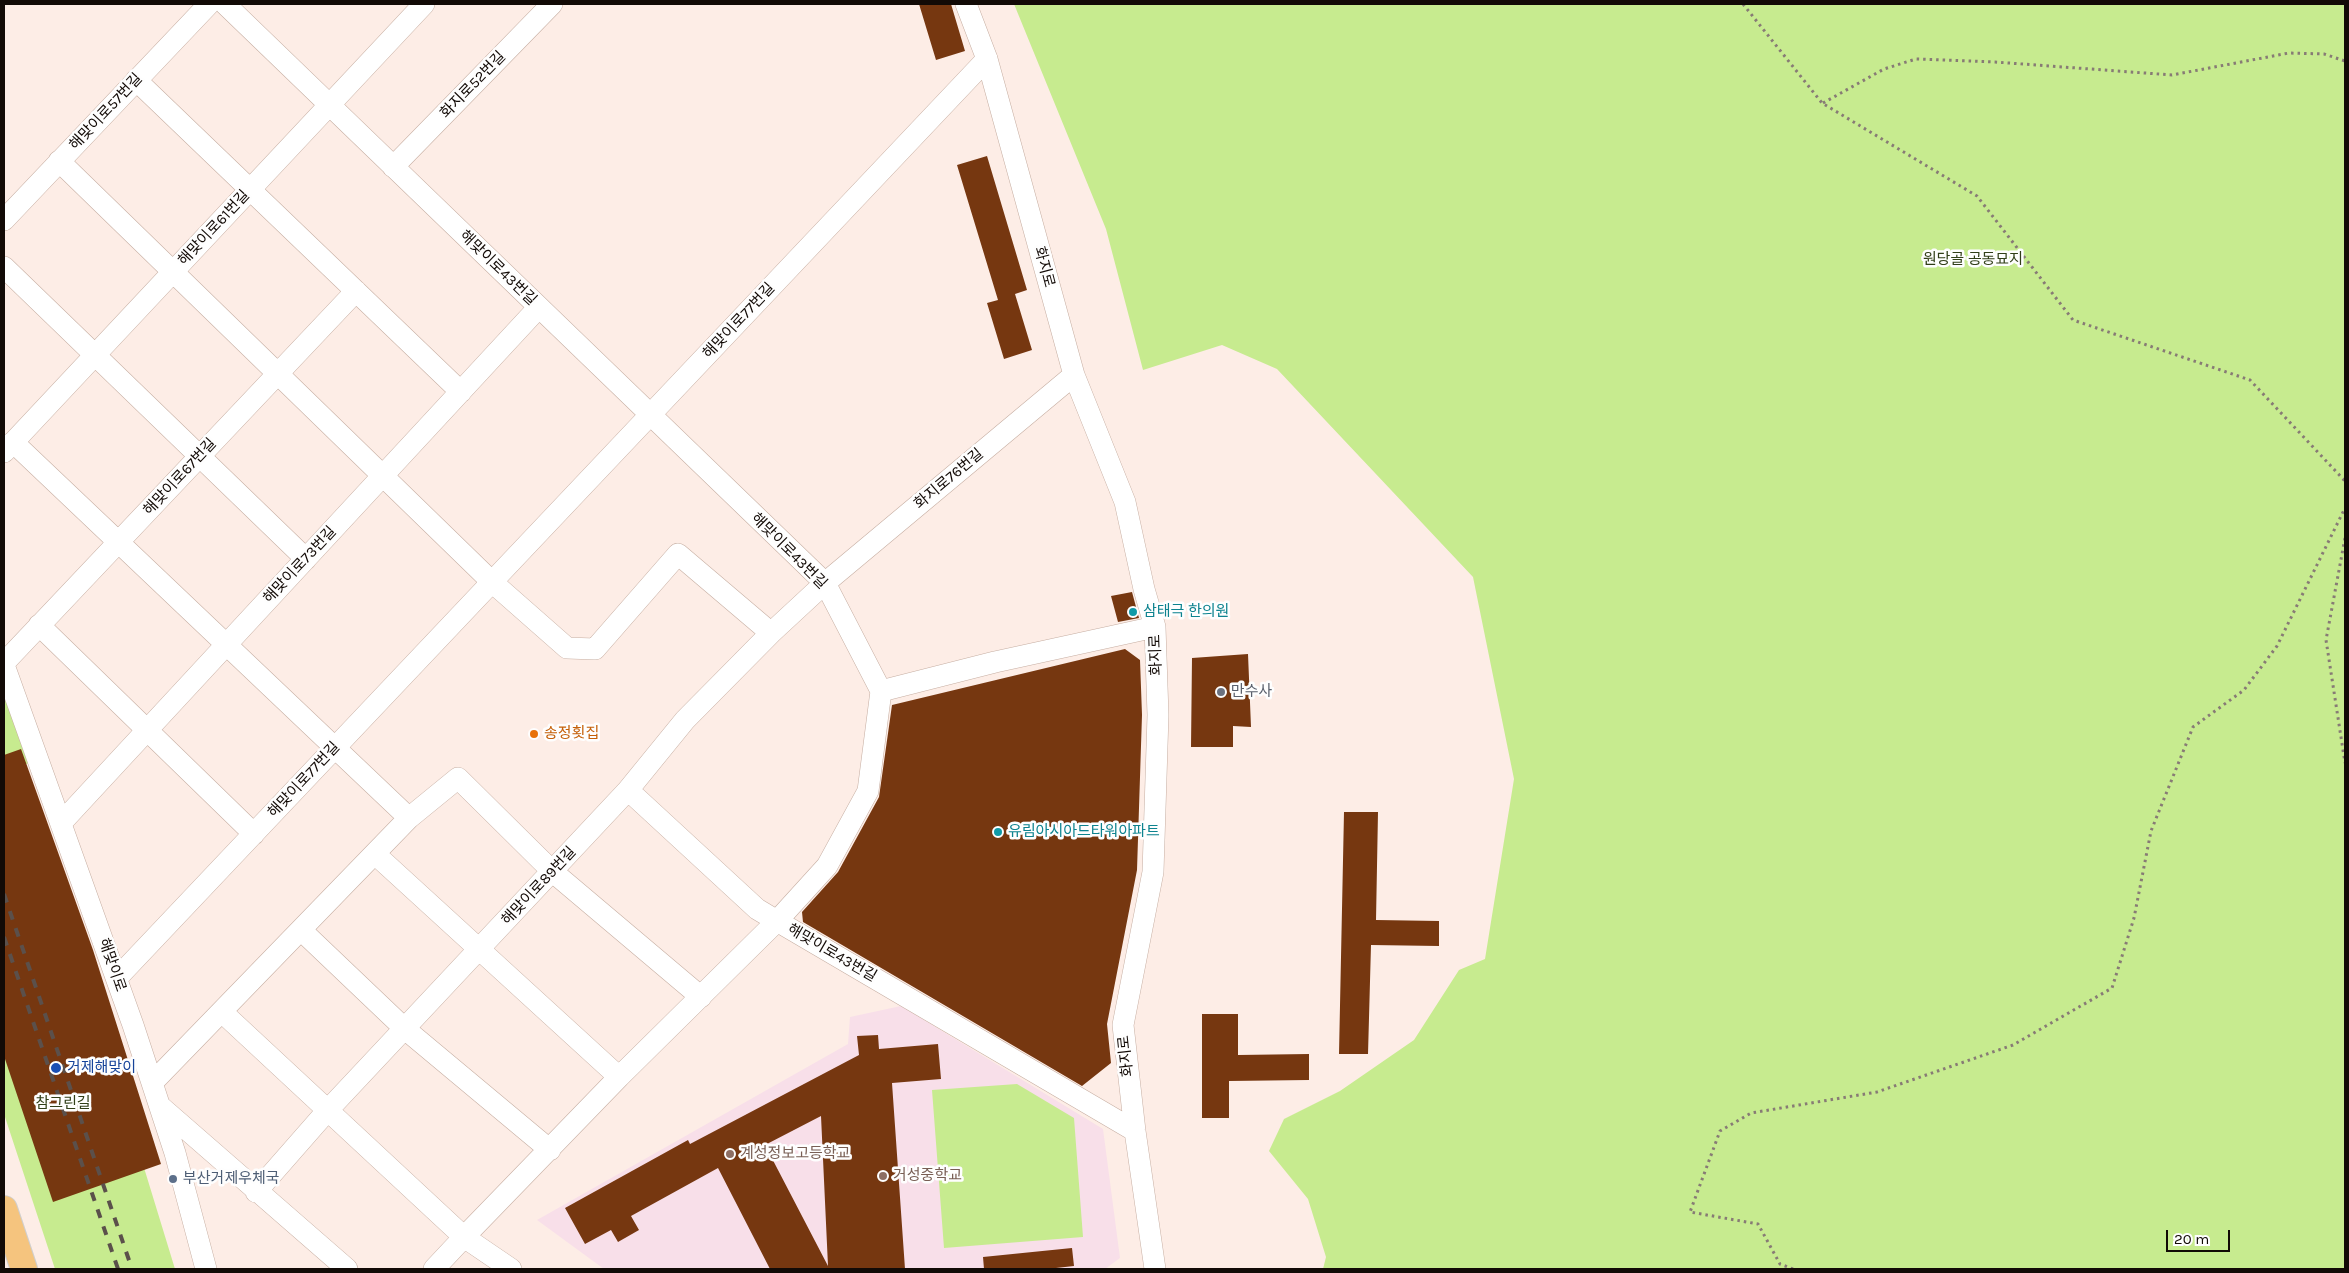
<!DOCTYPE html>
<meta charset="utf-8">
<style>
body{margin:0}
#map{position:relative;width:2349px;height:1273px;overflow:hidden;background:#fdede6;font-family:Karla,sans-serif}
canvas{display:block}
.frame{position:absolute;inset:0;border:5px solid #120a06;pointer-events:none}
.scale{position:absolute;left:2166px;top:1230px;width:64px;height:22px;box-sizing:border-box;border:2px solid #120a06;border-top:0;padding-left:6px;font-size:15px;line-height:18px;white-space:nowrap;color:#120a06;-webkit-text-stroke:4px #fefefe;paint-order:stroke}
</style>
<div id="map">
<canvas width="2349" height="1273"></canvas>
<div class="frame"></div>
<div class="scale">20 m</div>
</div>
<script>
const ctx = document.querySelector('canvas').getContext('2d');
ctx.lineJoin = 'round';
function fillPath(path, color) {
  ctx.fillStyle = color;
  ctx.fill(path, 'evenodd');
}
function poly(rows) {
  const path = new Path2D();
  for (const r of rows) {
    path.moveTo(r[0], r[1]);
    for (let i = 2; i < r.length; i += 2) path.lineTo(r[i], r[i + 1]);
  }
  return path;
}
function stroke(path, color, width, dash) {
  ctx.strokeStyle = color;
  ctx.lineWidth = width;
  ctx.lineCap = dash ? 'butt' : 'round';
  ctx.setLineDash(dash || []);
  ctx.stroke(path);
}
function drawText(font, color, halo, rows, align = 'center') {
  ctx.font = font + ' Karla,"Noto Sans KR",sans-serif';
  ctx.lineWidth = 5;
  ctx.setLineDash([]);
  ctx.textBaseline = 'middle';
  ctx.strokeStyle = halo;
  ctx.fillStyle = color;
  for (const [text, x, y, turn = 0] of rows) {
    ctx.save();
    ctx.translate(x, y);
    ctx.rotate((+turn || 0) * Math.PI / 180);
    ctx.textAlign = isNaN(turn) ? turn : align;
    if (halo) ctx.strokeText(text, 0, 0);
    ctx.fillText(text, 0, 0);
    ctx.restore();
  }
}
const education = poly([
 [901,1006,1103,1129,1120,1258,1105,1269,604,1269,537,1220,848,1044,850,1017]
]);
const green = poly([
 [1014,4,2345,4,2345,1269,1323,1269,1326,1257,1308,1199,1269,1151,1284,1119,1340,1091,1414,1040,1459,970,1485,959,1514,779,1473,577,1277,369,1222,345,1143,370,1106,229],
 [4,670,39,760,4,771],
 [22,769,175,1269,55,1269,4,1114,4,774],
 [1017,1084,1074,1118,1083,1237,944,1248,932,1090]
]);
const building = poly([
 [919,4,951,4,965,51,936,60],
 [987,156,1027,290,1015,294,1032,350,1004,359,987,303,998,300,957,165],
 [1132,592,1139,618,1118,622,1111,596],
 [1125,649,1140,660,1142,715,1137,870,1107,1024,1111,1063,1082,1086,803,922,802,912,838,872,879,797,892,705],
 [1248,654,1251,727,1233,726,1233,747,1191,747,1192,658],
 [21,749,93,950,161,1164,53,1202,4,1056,4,755],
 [1344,812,1378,812,1376,920,1439,921,1439,946,1371,945,1368,1054,1339,1054],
 [1202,1014,1238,1014,1238,1055,1309,1054,1309,1080,1229,1081,1229,1118,1202,1118],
 [878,1035,879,1049,938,1044,941,1079,892,1083,905,1269,770,1269,718,1168,631,1216,639,1230,618,1242,611,1230,585,1244,565,1208,688,1140,690,1144,859,1055,857,1036],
 [821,1116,828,1266,765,1145],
 [1072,1248,1074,1266,1056,1268,1056,1269,984,1269,983,1257]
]);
const path = poly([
 [1743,4,1822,103,1977,196,2073,320,2250,380,2345,481],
 [1823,103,1884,69,1916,59,1995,62,2172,75,2289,53,2324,54,2345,61],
 [2345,538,2326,640,2345,763],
 [1793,1269,1780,1264,1758,1224,1690,1212,1720,1131,1751,1113,1877,1092,2013,1045,2112,988,2134,918,2151,831,2193,727,2244,690,2277,646,2345,508]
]);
const minor = poly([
 [225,4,825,583,881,691,868,791,827,866,777,921,1135,1131],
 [966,4,987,59,1074,375,1125,502,1144,589,1155,627,1158,715,1153,872,1123,1025,1135,1131,1155,1269],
 [136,80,461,392],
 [59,161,492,582,567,648,595,649,678,554,771,633],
 [393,167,552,4],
 [4,220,209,4],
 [4,267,306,559],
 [13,442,409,818],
 [4,452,424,4],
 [39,625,254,834],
 [4,663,356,291],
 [4,665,133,1025,175,1153,206,1269],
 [881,691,995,662,1155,627],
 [62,822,539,307],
 [375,854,619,1077],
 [301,930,405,1029,550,1150],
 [117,978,987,59],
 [222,1012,464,1237,619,1077,777,921,757,909,628,790],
 [152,1083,409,818,458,778,553,872,701,997],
 [161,1107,347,1269],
 [256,1192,327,1111,628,790,685,720,771,633,825,583,1074,375],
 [434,1269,464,1237,511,1269]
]);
const major = poly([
 [4,1209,24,1269]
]);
const rail = poly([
 [4,894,132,1269],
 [4,937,118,1269]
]);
const markers = [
 [1133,612,5,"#0f9aa8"],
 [1221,692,5,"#6b7280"],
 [534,734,5,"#e8710a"],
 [998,832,5,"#0f9aa8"],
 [56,1068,6,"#1a4fb4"],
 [730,1154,5,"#8d6e63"],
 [883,1176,5,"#8d6e63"],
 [173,1179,5,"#5c6f8a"]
];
const streetNames = [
 ["화지로52번길",473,85,-46],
 ["해맞이로57번길",106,112,-47],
 ["해맞이로61번길",214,228,-47],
 ["화지로",1044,267,75],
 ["해맞이로43번길",498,268,44],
 ["해맞이로77번길",739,321,-47],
 ["해맞이로67번길",180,477,-47],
 ["화지로76번길",949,479,-40],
 ["해맞이로43번길",789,551,45],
 ["해맞이로73번길",300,565,-47],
 ["화지로",1156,655,-92],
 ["해맞이로77번길",304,780,-47],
 ["해맞이로89번길",539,886,-47],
 ["해맞이로43번길",832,953,30],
 ["해맞이로",112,965,71],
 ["화지로",1126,1056,-96]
];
const parkNames = [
 ["원당골 공동묘지",1973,260],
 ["참그린길",63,1104]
];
const cultureNames = [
 ["삼태극 한의원",1143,612],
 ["유림아시아드타워아파트",1008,832]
];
const worshipNames = [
 ["만수사",1231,692]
];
const foodNames = [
 ["송정횟집",544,734]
];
const transitNames = [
 ["거제해맞이",67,1068]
];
const educationNames = [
 ["계성정보고등학교",740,1154],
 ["거성중학교",893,1176]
];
const serviceNames = [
 ["부산거제우체국",183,1179]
];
fillPath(education, '#f8dfe9');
fillPath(green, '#c7eb8f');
fillPath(building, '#763710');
stroke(minor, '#c6aea2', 22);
stroke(major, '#d0cecd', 28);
stroke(path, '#877b75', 3, [2.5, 4]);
stroke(minor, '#fff', 21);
stroke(major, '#f5c47e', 26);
stroke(rail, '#5b504b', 4, [9, 9]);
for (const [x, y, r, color] of markers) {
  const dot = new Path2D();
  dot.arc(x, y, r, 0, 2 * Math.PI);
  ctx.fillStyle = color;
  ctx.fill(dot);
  stroke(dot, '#fefefe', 2);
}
drawText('15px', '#120a06', '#fefefe', streetNames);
drawText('15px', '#313f18', '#fefefe', parkNames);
drawText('15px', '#0d838f', '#fefefe', cultureNames, 'left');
drawText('15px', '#5b616d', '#fefefe', worshipNames, 'left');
drawText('15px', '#c56008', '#fefefe', foodNames, 'left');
drawText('15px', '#164399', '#fefefe', transitNames, 'left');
drawText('15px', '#785e54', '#fefefe', educationNames, 'left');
drawText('15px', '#4e5e75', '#fefefe', serviceNames, 'left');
</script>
